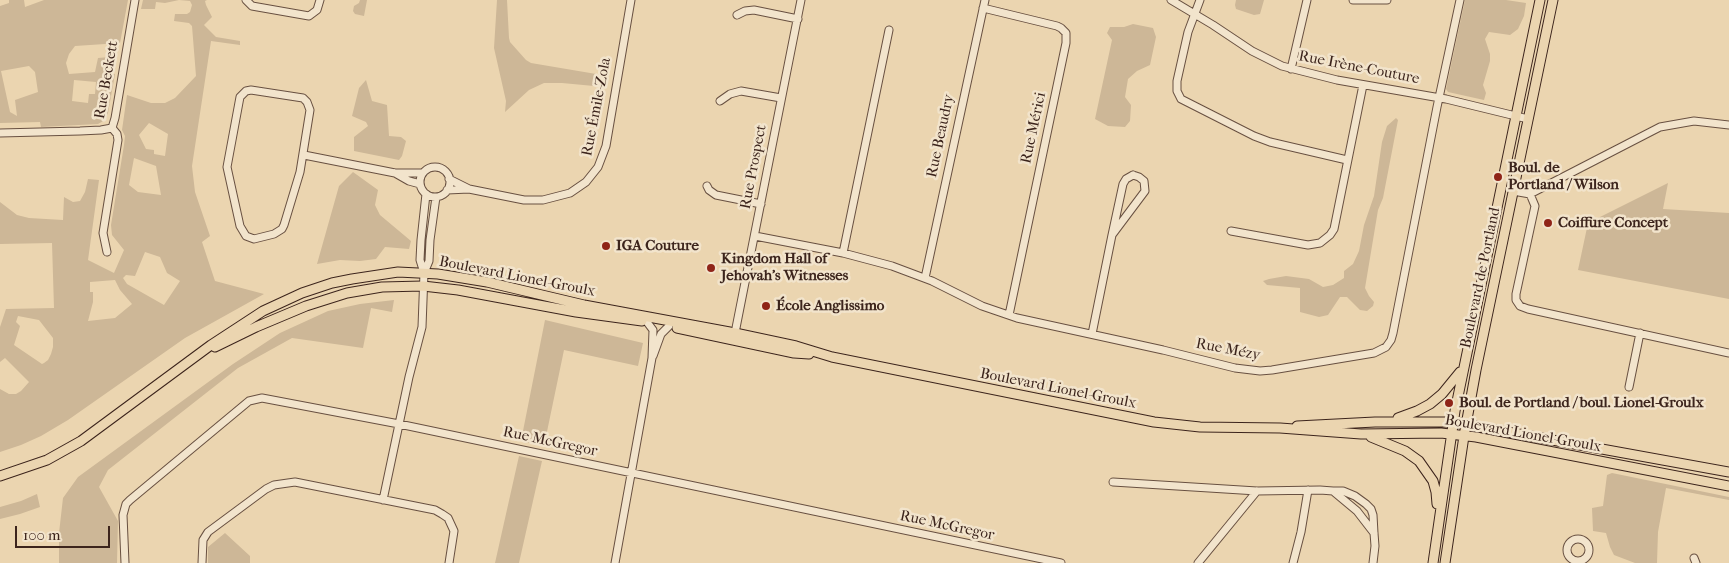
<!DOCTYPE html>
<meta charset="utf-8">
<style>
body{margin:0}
#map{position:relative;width:1729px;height:563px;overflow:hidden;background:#ebd5b0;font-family:"IM FELL French Canon",serif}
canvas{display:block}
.scale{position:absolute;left:15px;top:526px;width:95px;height:22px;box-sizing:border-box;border:2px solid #3c241c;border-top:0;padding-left:6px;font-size:15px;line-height:18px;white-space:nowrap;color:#3c241c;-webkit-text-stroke:4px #f2e4cc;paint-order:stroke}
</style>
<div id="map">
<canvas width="1729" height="563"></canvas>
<div class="scale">100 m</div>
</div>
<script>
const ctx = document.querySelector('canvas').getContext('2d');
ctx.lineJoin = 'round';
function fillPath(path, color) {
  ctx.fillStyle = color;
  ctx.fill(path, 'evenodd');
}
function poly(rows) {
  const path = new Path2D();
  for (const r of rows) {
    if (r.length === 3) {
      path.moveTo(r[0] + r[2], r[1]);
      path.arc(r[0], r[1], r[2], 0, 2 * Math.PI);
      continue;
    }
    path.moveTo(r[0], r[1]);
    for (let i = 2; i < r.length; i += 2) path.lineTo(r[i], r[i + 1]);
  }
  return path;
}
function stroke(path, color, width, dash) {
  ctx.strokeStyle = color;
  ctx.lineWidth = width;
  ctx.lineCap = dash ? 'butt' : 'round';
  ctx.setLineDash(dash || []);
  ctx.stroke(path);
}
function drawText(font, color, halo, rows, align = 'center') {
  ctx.font = font + ' "IM FELL French Canon",serif';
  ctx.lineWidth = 5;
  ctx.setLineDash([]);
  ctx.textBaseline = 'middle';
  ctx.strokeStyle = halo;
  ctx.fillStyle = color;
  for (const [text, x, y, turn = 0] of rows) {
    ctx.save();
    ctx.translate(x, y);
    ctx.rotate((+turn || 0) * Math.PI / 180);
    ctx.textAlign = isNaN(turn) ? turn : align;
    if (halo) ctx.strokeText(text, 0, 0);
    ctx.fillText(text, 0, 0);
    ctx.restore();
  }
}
const green = poly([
 [9,0,24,0,25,7,44,0,128,0,120,43,75,46,69,54,66,63,69,74,95,72,98,58,110,57,108,75,115,74,108,113,105,120,98,124,41,127,40,122,0,123,0,6,9,3],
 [29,66,35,72,38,92,15,100,17,116,10,112,1,71],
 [74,80,96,82,95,94,89,94,88,103,72,101],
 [143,0,179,0,165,3,156,2,155,9,141,9],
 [179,0,207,0,205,1,206,5,212,17,204,25,216,37,240,41,240,45,211,41,192,166,195,192,210,236,202,242,215,281,264,294,185,338,68,420,41,436,21,445,0,452,0,389,9,394,16,394,21,391,29,382,5,358,0,362,0,327,6,309,54,308,52,243,0,244,0,202,17,215,29,218,63,220,64,197,73,202,80,201,85,192,88,179,99,180,88,260,114,273,124,250,112,235,111,225,124,145,125,136,122,130,127,95,151,103,165,103,175,98,196,76,192,26,189,23,174,21,175,14,187,14,190,12,192,5,190,1],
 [149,123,168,134,165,156,154,154,154,150,146,149,139,135],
 [134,158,156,166,161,195,138,192,129,185],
 [145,252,160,257,167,273,180,281,164,305,127,284,123,278,126,275,135,276],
 [115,280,120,290,132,304,115,318,88,321,93,302,93,292,90,292,90,282],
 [18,316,39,320,53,338,53,347,51,354,48,360,44,363,42,364,14,345,20,326,16,322],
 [360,0,367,0,364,16,355,14,353,11,354,6,359,3],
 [497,0,507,0,509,38,510,42,526,60,531,63,602,75,594,86,562,83,544,83,529,90,505,112,506,101,494,48],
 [1236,0,1264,0,1260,14,1254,15,1236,9,1235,5],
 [1465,0,1506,0,1526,3,1524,16,1518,29,1510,35,1489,32,1485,39,1490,54,1490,61,1483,85,1486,93,1484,100,1448,92,1446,89],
 [1133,24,1153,28,1156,37,1150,65,1137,71,1128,79,1125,97,1131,105,1130,121,1125,127,1108,126,1095,119,1112,40,1107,33,1110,27,1124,27],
 [366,80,372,101,387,105,389,136,401,137,406,141,402,156,399,160,354,151,354,137,368,126,366,122,352,116,359,88],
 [1396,118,1398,120,1383,198,1378,210,1365,288,1369,296,1374,302,1373,306,1367,311,1360,310,1347,297,1340,297,1328,315,1319,317,1300,312,1300,288,1267,285,1263,281,1269,279,1286,276,1309,279,1323,287,1333,285,1344,278,1344,271,1353,264,1359,251,1364,225,1374,196,1382,142,1387,126],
 [353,172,378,190,375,205,380,215,411,241,409,249,385,247,376,259,360,261,340,260,317,264,339,186],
 [1668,183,1663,209,1729,213,1729,299,1578,270,1588,223],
 [394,300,392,312,371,308,363,348,292,338,238,368,108,470,99,487,118,521,117,563,59,563,59,533,63,498,78,477,233,364,280,333,328,311,360,304],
 [545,320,643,343,638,366,564,350,544,446,521,441],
 [519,456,542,461,519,563,495,563],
 [1612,473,1729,497,1729,500,1666,488,1658,532,1657,563,1635,563,1614,555,1610,547,1606,533,1593,531,1592,508,1603,506,1607,475],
 [37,494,40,507,20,514,0,519,0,507,21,501],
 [225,533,250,556,250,563,208,563,208,547]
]);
const minor = poly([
 [246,0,252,6,309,16,317,10,320,0],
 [1171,0,1213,25,1252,51,1282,66,1337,80,1446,99,1528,119],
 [1200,0,1188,32,1177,81,1177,91,1181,99,1254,136,1270,142,1347,160],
 [1353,0,1387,0],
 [983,8,1057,26,1061,28,1066,33,1066,43,1009,315],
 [737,15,745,11,754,10,798,19],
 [1291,69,1307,0],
 [251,90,303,98,307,102,310,110,300,172,284,225,282,229,274,234,254,239,246,236,240,226,227,167,240,97,246,91,251,90],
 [720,101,730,94,741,91,781,98],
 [0,133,80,131,101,130,112,128],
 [304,155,395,173,422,173],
 [435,182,15],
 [395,173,409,181,420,184],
 [1133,175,1139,177,1144,181,1145,191,1112,235,1123,184,1126,179,1133,175],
 [449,179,469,189],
 [707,186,709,190,716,195,761,204],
 [447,190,469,189,524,200,543,200,570,193,586,182,598,167,606,146,631,0],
 [1513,191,1530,194,1660,127,1694,121,1729,125],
 [1530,194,1535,206,1516,294,1516,300,1520,306,1528,309,1729,353],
 [1231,231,1308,245,1320,243,1330,235,1334,229,1363,85],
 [755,236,843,253,892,266,932,281,982,306,1017,318,1163,350,1235,368,1260,371,1272,370,1374,353,1386,347,1391,340,1393,333,1437,107,1460,0],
 [107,252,103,233,118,140,117,134,112,128,115,118,135,0],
 [843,253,889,30],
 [424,273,429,261,430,240,436,197],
 [925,278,985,0],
 [1092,334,1112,235],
 [734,338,801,0],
 [653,356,661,334,669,326],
 [1629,387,1640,333],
 [1113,482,1257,491,1320,490,1333,491],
 [383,500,409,377,422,327,424,273,420,260,421,240,426,194],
 [1578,550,11],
 [1694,558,1696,563],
 [125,563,123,515,126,504,130,500,249,401,262,398,399,424,1061,563],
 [202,563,203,540,208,532,266,489,274,485,295,482,435,510,442,514,448,518,454,531,449,563],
 [615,563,652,358,653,330,647,322],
 [1198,563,1257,491],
 [1293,563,1301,532,1308,490],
 [1373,563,1375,546,1374,533,1373,515,1371,509,1366,504,1355,496,1343,491,1333,491,1357,511,1374,533]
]);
const major = poly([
 [677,328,794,353,809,354],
 [215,347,256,327,306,306,347,293,382,287,423,286,458,290,576,312,642,321],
 [1398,418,1417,411,1430,404,1442,394,1460,372],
 [1297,426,1375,422,1453,422,1729,472],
 [1371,437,1405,451,1419,461,1433,481,1436,492,1437,504],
 [0,476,47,460,81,441,211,345,263,311,302,293,332,283,352,279,398,272,438,274,487,282,584,305,735,333,796,346,832,357,1154,422,1200,427,1280,428,1361,434,1441,433,1476,437,1729,486],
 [1433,563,1455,411,1540,0],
 [1445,563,1464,436,1476,370,1553,0]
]);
const markers = [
 [1498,177,5,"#8f2418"],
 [1548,223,5,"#8f2418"],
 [606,246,5,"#8f2418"],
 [711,268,5,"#8f2418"],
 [766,306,5,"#8f2418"],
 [1449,403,5,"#8f2418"]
];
const streetNames = [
 ["Rue Irène-Couture",1359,68,11],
 ["Rue Beckett",107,80,-80],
 ["Rue Émile-Zola",597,107,-79],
 ["Rue Mérici",1034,128,-78],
 ["Rue Beaudry",941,136,-78],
 ["Rue Prospect",754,167,-79],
 ["Boulevard Lionel-Groulx",517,277,11],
 ["Boulevard de Portland",1481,278,-78],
 ["Rue Mézy",1228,350,11],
 ["Boulevard Lionel-Groulx",1058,389,11],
 ["Boulevard Lionel-Groulx",1523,434,10],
 ["Rue McGregor",550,442,12],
 ["Rue McGregor",947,526,12]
];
const poiNames = [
 ["Boul. de",1508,168],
 ["Portland / Wilson",1508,185],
 ["Coiffure Concept",1558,223],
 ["IGA Couture",616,246],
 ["Kingdom Hall of",721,259],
 ["Jehovah's Witnesses",721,276],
 ["École Anglissimo",776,306],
 ["Boul. de Portland / boul. Lionel-Groulx",1459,403]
];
fillPath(green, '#cdb797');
stroke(minor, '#685041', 9);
stroke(major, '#3c241c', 11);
stroke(minor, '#f2e4cc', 7);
stroke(major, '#ebd5b0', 9);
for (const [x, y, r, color] of markers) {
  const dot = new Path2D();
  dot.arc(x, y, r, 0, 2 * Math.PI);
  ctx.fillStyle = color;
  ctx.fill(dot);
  stroke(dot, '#f2e4cc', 2);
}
drawText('15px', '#3c241c', '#f2e4cc', streetNames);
drawText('bold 15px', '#3c241c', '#f2e4cc', poiNames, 'left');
</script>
